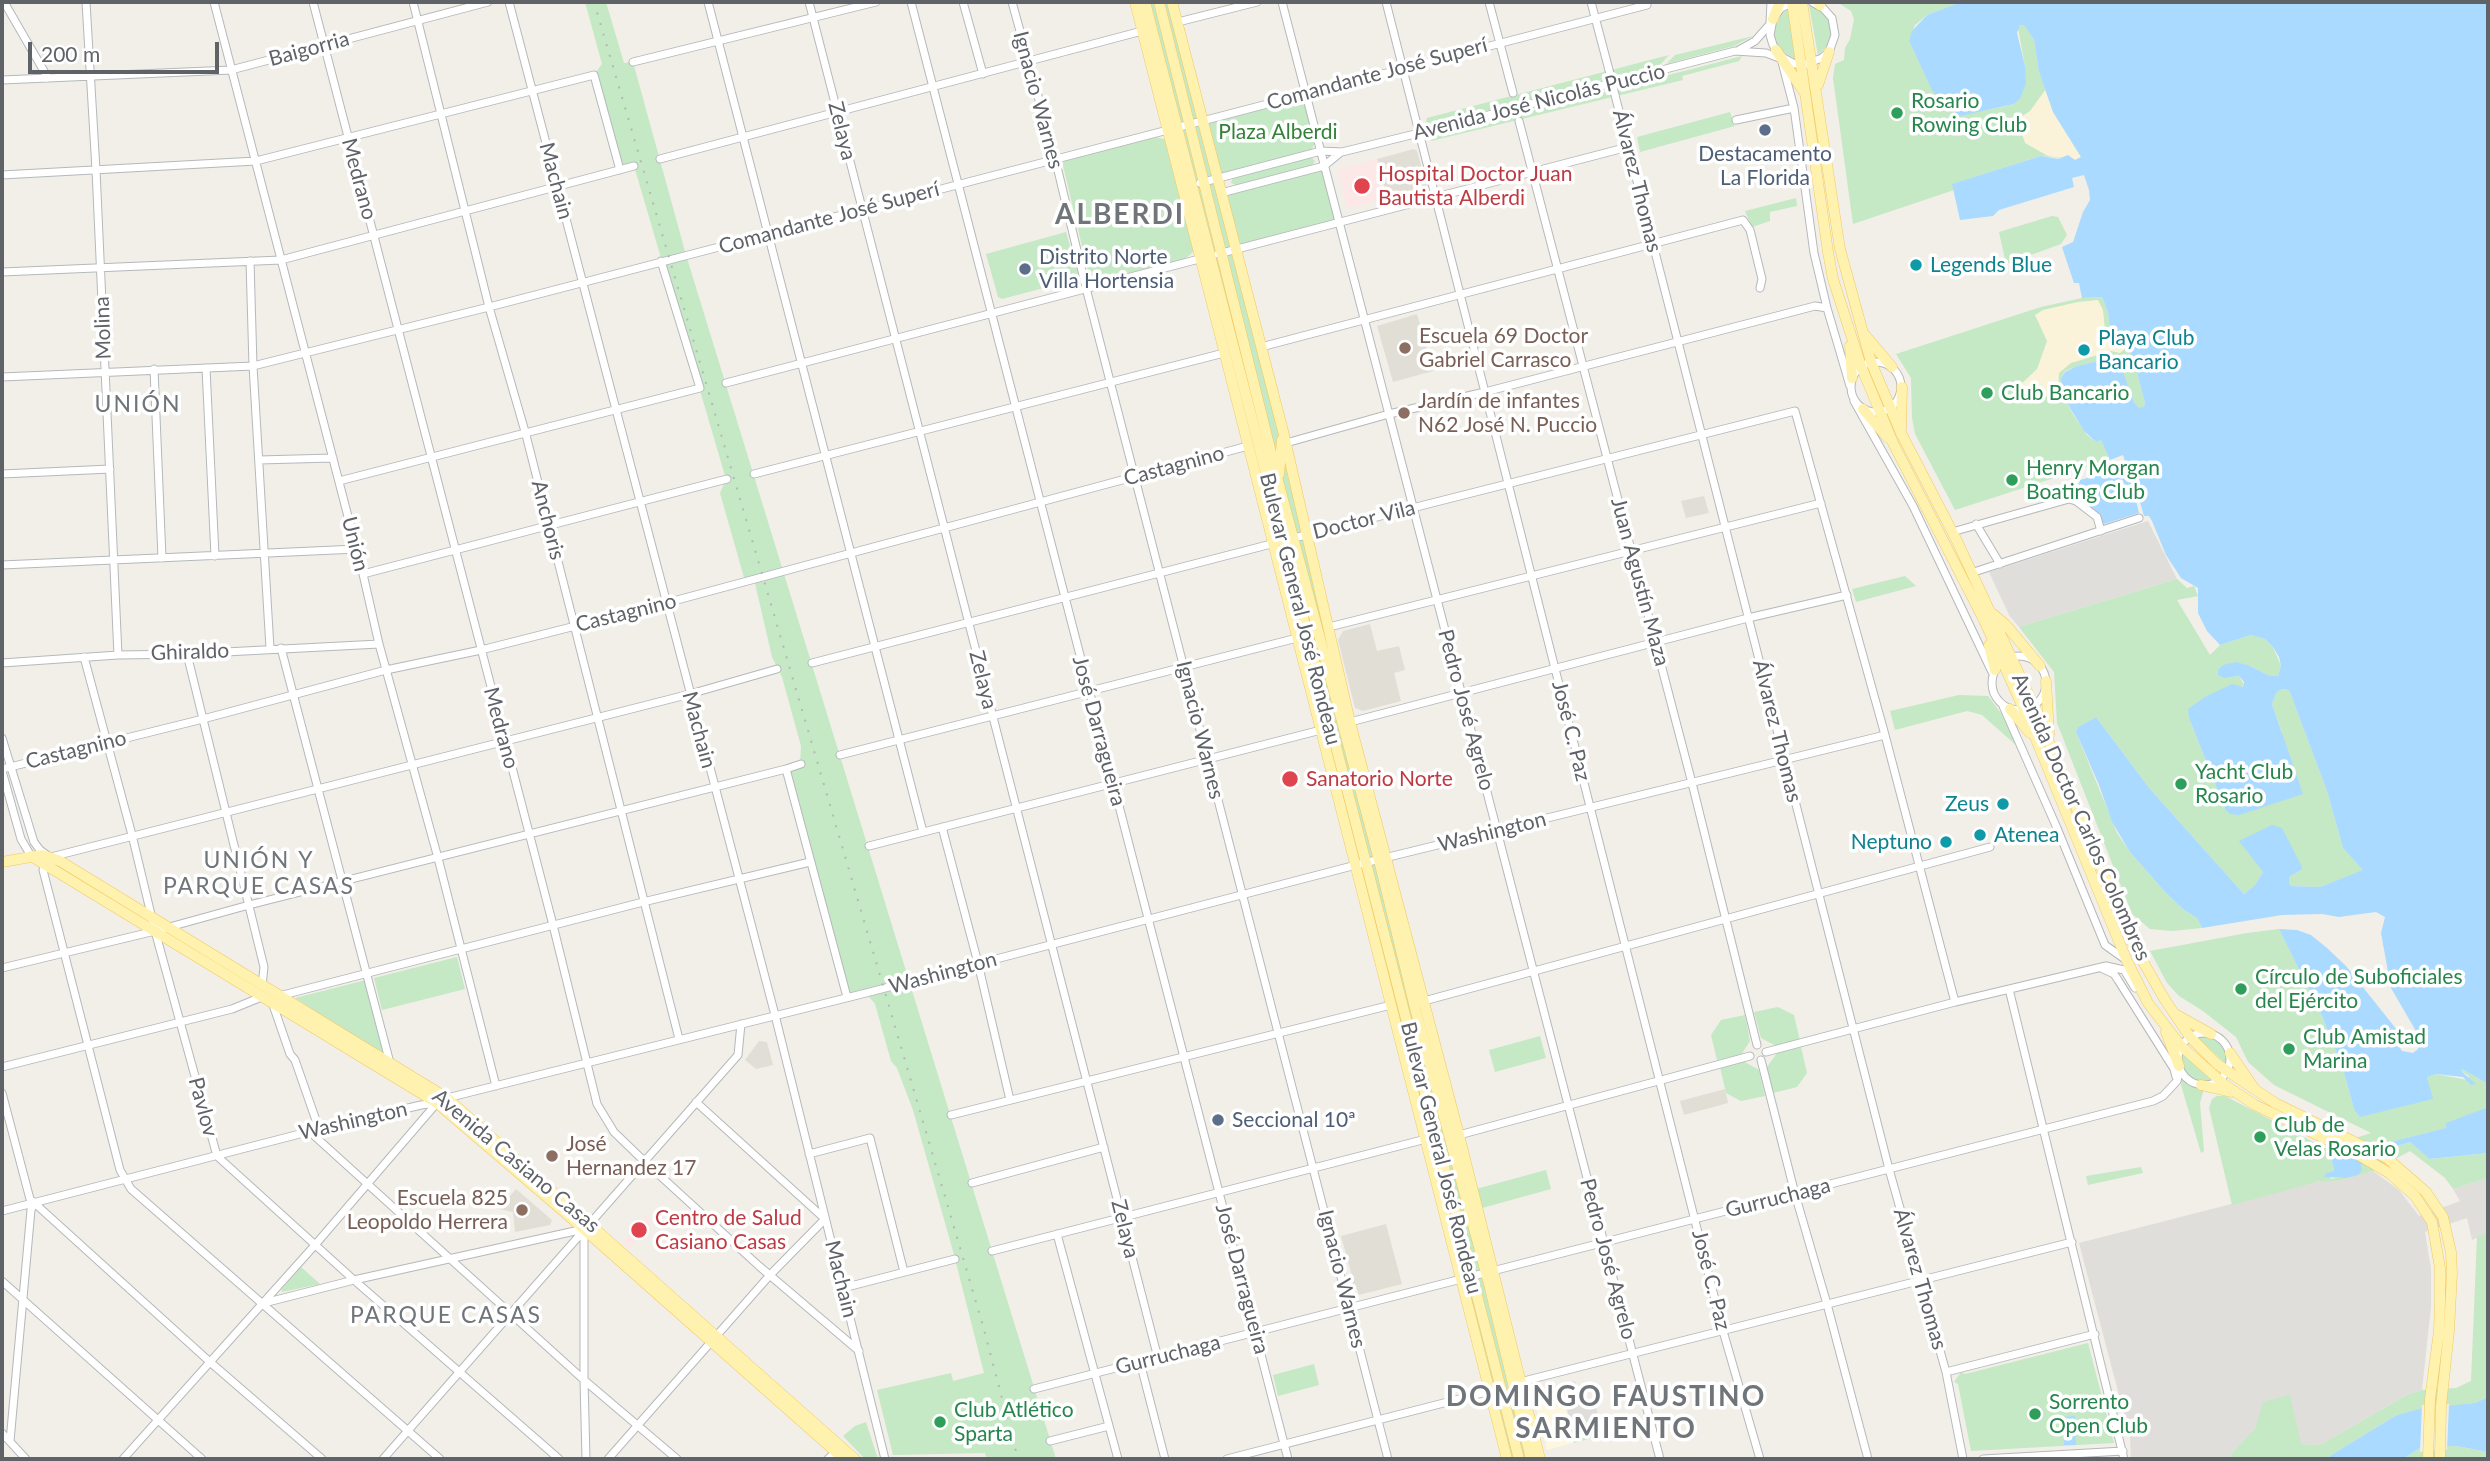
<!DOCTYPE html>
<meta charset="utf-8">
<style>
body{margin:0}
#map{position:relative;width:2490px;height:1461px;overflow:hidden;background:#f1efe8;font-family:Lato,sans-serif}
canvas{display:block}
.frame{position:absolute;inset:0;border:4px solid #5f6368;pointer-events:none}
.scale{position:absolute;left:28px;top:42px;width:191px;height:32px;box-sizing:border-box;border:4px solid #5f6368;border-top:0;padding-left:9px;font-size:21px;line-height:24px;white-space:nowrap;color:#5f6368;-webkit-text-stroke:5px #fff;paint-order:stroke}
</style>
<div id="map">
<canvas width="2490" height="1461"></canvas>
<div class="frame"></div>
<div class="scale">200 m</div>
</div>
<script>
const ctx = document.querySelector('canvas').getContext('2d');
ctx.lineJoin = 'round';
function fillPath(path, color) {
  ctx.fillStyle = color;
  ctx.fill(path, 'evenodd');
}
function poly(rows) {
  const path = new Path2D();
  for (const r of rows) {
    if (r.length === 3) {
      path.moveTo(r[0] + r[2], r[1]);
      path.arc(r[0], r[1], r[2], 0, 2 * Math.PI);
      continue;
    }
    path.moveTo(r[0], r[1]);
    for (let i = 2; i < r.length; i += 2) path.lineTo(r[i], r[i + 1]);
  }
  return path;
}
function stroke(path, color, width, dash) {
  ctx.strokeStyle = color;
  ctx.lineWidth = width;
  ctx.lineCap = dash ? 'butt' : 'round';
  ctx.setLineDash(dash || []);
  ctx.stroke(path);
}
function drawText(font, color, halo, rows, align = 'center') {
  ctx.font = font + ' Lato,sans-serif';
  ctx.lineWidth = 7;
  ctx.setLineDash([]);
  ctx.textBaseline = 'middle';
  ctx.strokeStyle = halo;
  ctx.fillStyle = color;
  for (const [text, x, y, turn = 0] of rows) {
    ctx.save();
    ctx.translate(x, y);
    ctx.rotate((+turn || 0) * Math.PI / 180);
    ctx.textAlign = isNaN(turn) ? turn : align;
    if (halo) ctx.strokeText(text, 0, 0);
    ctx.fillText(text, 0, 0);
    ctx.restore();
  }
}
const commercial = poly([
 [1561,1385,1570,1423,1594,1418,1595,1437,1547,1450,1533,1396,1535,1391]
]);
const industrial = poly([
 [2148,521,2177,579,2019,627,2009,615,1989,572],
 [2373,1171,2399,1190,2419,1216,2460,1201,2453,1189,2488,1178,2488,1233,2472,1240,2467,1218,2425,1232,2431,1269,2431,1307,2422,1390,2407,1395,2320,1445,2301,1444,2256,1427,2231,1454,2230,1459,2131,1459,2130,1437,2079,1243,2321,1181,2337,1181],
 [1575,1381,1582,1403,1595,1400,1598,1416,1604,1415,1605,1435,1595,1437,1594,1418,1570,1423,1561,1385]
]);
const education = poly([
 [1414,149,1417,151,1427,187,1387,198,1377,159],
 [1417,314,1433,371,1393,382,1377,326],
 [1704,496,1709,513,1686,518,1681,501],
 [1370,624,1377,651,1399,646,1405,670,1394,673,1401,701,1363,711,1355,708,1338,640,1343,631],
 [759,1041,767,1042,773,1065,756,1069,745,1060],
 [1725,1089,1728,1103,1684,1115,1680,1101],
 [516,1189,552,1220,550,1225,515,1232,513,1212,499,1209],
 [1386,1224,1402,1284,1359,1295,1357,1289,1351,1290,1348,1277,1352,1276,1341,1236]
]);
const medical = poly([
 [1377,159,1387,198,1347,209,1338,169],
 [647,1214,654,1220,630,1248,622,1242]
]);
const green = poly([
 [585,2,606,2,624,63,633,62,686,255,1056,1459,987,1459,985,1453,893,1455,877,1390,951,1373,953,1381,984,1373,953,1251,913,1110,897,1068,891,1061,875,1004,866,993,847,997,786,769,800,764,801,746,782,677,772,657,754,579,745,581,720,493,726,479,634,166,620,170,594,75,602,64],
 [1135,2,1172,2,1221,192,1324,166,1340,222,1236,249,1540,1459,1507,1459],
 [1837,2,1961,2,1927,15,1915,25,1909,41,1932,89,1942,102,1960,115,2002,107,2014,104,2020,99,2025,66,2018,28,2019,25,2026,26,2034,40,2039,72,2053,112,2081,157,2075,160,2041,156,1953,184,1954,190,1853,224,1833,78,1835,64,1844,60,1845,48,1850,39,1854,19,1851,11],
 [1809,5,1824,13,1832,28,1828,45,1818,55],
 [1788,8,1796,59,1783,52,1774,38,1776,21],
 [1753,36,1734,46,1666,64,1675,55],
 [1669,55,1659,66,1431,125,1426,122,1427,118],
 [1742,56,1739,61,1682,76,1683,80,1431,141,1433,136],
 [1301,99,1305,100,1315,141,1312,150,1224,174,1218,171,1206,124],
 [1730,112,1735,126,1640,152,1637,137],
 [1156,137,1167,140,1194,251,1184,260,1094,281,1089,276,1062,161],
 [1311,157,1315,161,1312,165,1236,185,1231,183,1233,177],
 [1796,198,1797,206,1770,212,1770,221,1752,227,1745,211],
 [2052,216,2058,217,2067,235,2061,244,2006,264,1999,232],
 [1066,232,1078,274,1074,280,1002,299,998,297,986,254],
 [2102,297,2108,312,2110,332,2126,343,2134,361,2145,403,2144,408,2139,408,2134,402,2119,362,2115,357,2077,366,2065,371,2061,378,2062,395,2074,416,2087,435,2096,442,2101,440,2110,460,1955,510,1915,434,1912,418,1911,378,1896,354,2041,307,2082,298],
 [1905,576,1916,586,1856,602,1852,589],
 [2177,579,2187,588,2194,586,2198,596,2177,600,2210,655,2220,645,2251,635,2265,639,2273,647,2281,666,2278,676,2270,676,2250,666,2225,678,2239,676,2244,685,2240,688,2236,685,2189,718,2225,809,2282,732,2272,704,2276,693,2282,689,2289,690,2327,791,2343,848,2364,870,2320,887,2290,886,2289,877,2301,870,2240,841,2263,872,2255,885,2244,894,2150,789,2096,717,2078,727,2076,732,2117,833,2130,852,2165,892,2184,910,2197,918,2202,928,2172,931,2150,929,2132,914,2057,723,2054,672,2019,627],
 [1959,695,1988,696,2001,713,2017,746,1982,715,1967,711,1895,730,1890,711],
 [2279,929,2322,1016,2343,1069,2354,1109,2432,1099,2427,1077,2436,1074,2467,1080,2469,1076,2462,1072,2460,1070,2462,1069,2488,1084,2488,1111,2486,1108,2447,1128,2331,1157,2334,1171,2330,1179,2358,1175,2360,1165,2394,1147,2410,1142,2431,1159,2488,1153,2488,1178,2453,1189,2445,1178,2410,1151,2373,1171,2360,1175,2337,1181,2321,1181,2232,1205,2209,1108,2212,1099,2217,1096,2225,1096,2325,1148,2371,1133,2274,1085,2248,1062,2236,1037,2203,1011,2179,996,2167,983,2150,951,2247,933],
 [457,957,465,989,382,1010,374,978],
 [366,980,385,1056,295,998],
 [1778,1007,1794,1015,1800,1041,1776,1046,1761,1038,1754,1012],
 [1745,1015,1750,1041,1741,1055,1717,1060,1711,1035,1721,1020],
 [2206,1035,2221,1042,2226,1053,2227,1065,2197,1037],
 [1540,1036,1546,1058,1495,1072,1489,1050],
 [1801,1047,1807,1073,1797,1087,1773,1093,1767,1067,1777,1053],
 [2182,1050,2214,1081,2198,1082,2186,1074,2181,1062],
 [1743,1061,1759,1070,1765,1096,1741,1101,1726,1093,1720,1067],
 [2182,1079,2194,1087,2204,1089,2200,1103,2204,1151,2201,1153,2181,1085],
 [2141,1167,2143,1173,2088,1185,2086,1176],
 [1546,1170,1551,1189,1482,1208,1476,1189],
 [2488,1233,2488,1397,2475,1403,2395,1416,2325,1459,2230,1459,2231,1454,2256,1427,2263,1402,2290,1395,2301,1444,2320,1445,2407,1395,2422,1390,2456,1388,2471,1381,2477,1237],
 [301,1267,320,1284,282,1292,282,1289],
 [2088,1343,2114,1443,1971,1451,1958,1384,1954,1382,1961,1372,1965,1374],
 [1314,1364,1319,1385,1278,1396,1273,1375],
 [1594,1418,1595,1437,1574,1443,1570,1431,1581,1427,1580,1421],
 [866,1422,878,1459,865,1459,843,1436,855,1426],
 [2423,1446,2456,1446,2488,1452,2488,1459,2403,1459]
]);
const sand = poly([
 [2046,89,2053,112,2081,157,2075,160,2048,156,2025,143,2018,122,2021,117,2030,111],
 [2098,300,2103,310,2105,330,2125,349,2120,353,2111,351,2071,363,2059,373,2058,393,2028,401,2018,387,2037,369,2047,341,2035,315,2043,310,2078,302]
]);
const water = poly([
 [1961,2,2488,2,2488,1084,2462,1069,2461,1070,2462,1072,2476,1084,2471,1085,2463,1077,2436,1074,2427,1077,2433,1099,2360,1117,2354,1109,2343,1069,2322,1016,2279,929,2297,930,2311,935,2327,948,2346,966,2401,1035,2399,1046,2402,1051,2413,1053,2418,1049,2420,1038,2391,988,2381,933,2385,917,2376,912,2339,917,2322,914,2282,915,2202,928,2197,918,2184,910,2165,892,2130,852,2112,822,2099,785,2076,732,2078,727,2096,717,2150,789,2244,894,2255,885,2263,872,2239,841,2272,825,2282,828,2302,867,2301,870,2289,877,2290,886,2320,887,2363,870,2343,848,2327,791,2289,690,2282,689,2276,693,2272,704,2303,794,2239,815,2230,814,2225,809,2189,718,2188,709,2205,697,2232,684,2243,687,2244,682,2239,676,2225,678,2218,675,2218,670,2223,665,2236,662,2250,666,2270,676,2278,676,2281,666,2279,657,2273,647,2265,639,2251,635,2220,645,2207,631,2198,613,2198,588,2181,578,2166,555,2152,521,2149,516,2144,516,2139,499,2136,500,2139,513,2104,524,2076,491,2080,480,2124,468,2142,489,2127,467,2123,455,2110,460,2101,440,2096,442,2084,431,2062,395,2061,378,2065,372,2077,366,2115,357,2119,361,2134,402,2139,408,2144,407,2145,403,2134,361,2126,343,2110,332,2108,312,2102,297,2082,298,2079,283,2074,283,2062,247,2073,242,2083,212,2090,200,2089,190,2084,175,2072,178,2074,187,1999,210,1993,216,1960,220,1952,184,2041,156,2058,159,2068,155,2075,160,2081,157,2053,112,2039,72,2034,40,2025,26,2020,25,2017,33,2025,66,2026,83,2020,99,2014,104,1960,116,1946,106,1932,90,1909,41,1912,31,1927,15],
 [2486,1108,2488,1111,2488,1153,2430,1159,2410,1142,2394,1147,2361,1165,2362,1170,2358,1175,2346,1178,2324,1177,2327,1173,2334,1171,2331,1157,2446,1128,2446,1123],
 [2488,1397,2488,1452,2456,1446,2423,1446,2403,1459,2325,1459,2395,1416,2419,1409,2475,1403],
 [2075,1416,2076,1445,2064,1445,2063,1417]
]);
const pier = poly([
 [2449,1404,2447,1450,2420,1452,2422,1405]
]);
const minor = poly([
 [4,2,48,78],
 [86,2,96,170,118,655],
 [214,2,363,574,379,644,438,858,496,1086],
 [313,2,553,925,597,1104,614,1132,644,1161,759,1266,859,1351],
 [413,2,489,307,526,435,679,1039],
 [509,2,775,1015,885,1459],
 [708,2,923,832],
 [809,2,1158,1358],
 [911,2,1288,1459],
 [963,2,983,74],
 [1012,2,1055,158,1086,288,1388,1459],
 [1282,2,1660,1459],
 [1386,2,1723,1331,1760,1459],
 [1489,2,1513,93],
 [1591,2,1609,70],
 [1793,2,1781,8,1773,19,1770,35,1773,45,1782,57,1795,64,1803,65,1822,58,1829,52,1835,35,1832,18,1823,8,1812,2],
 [1178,22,1257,2],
 [1770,22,1771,2],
 [1739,50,1755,41,1770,24],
 [633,62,876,2],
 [1782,62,1794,108,1814,253,1827,308,1850,386],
 [2,80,231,70,488,2],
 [1615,95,1889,1169,1946,1372,1963,1459],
 [1736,120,1794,108],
 [1519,121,1692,783,1757,1045],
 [660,159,1142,31],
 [2,175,256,161,594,75,620,170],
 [1200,183,1321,151,1342,152,1419,133,1735,51,1766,53,1782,59],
 [1221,193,1324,166,1341,152],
 [1218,254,1628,147],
 [250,261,253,366,270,648],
 [2,272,281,260,634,166],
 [1261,347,1743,220,1750,230,1762,279,1760,288],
 [1876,387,25],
 [206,368,215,556],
 [154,369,162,558],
 [2,377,253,366,489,307,1647,5],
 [726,383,1203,258],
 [1854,401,1913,506,1992,672],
 [1286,443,1389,414,1485,392,1815,306,1827,308],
 [259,460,333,458],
 [2,474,110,469],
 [754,474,1224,353],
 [339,481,700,388,661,261],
 [1976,524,2000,564],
 [1952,532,2069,499,2076,501,2097,517,2101,531],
 [1290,539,1795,411,1885,735,1955,1002],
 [2,565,357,549],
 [1971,573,2139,518],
 [363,574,727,479],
 [1329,627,1821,503],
 [281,648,390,1063],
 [187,654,264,967,262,986],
 [2019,683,27],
 [84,657,132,835,155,931,217,1156,354,1280,559,1459],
 [2,663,118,655,187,654,379,644],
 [812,663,1275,543],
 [2003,706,2057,828,2105,945,2126,960],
 [1350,722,1748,618,1847,595],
 [2,738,34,842,40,850,47,855],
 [840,755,1297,638],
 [2,769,203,719,386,670,481,650,666,603,1248,446],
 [786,769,847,997],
 [2,771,21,839,31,856],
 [942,827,978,963,1010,1100],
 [869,846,1321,730],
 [51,857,690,694,777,669],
 [46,861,43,870,120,1170,131,1189,440,1459],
 [2,968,155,931,249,905,786,769,801,764],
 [2101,968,2114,974,2118,980,2174,1069,2176,1077],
 [2009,989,2124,1459],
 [279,996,643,902,810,862],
 [1424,1001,1990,847],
 [272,1002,290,1054,295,1060,319,1129],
 [2204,1059,26],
 [1766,1052,1955,1002,2106,966,2124,970,2135,988],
 [1761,1060,1795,1194,1827,1304,1868,1459],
 [2,1067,232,1009,264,996],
 [2,1093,30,1199,210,1362,322,1459],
 [951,1115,1391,1005],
 [309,1131,584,1380,677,1459],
 [1459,1135,1750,1056],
 [809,1154,870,1138,904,1272],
 [972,1183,1104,1147],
 [2,1211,319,1129,421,1105,437,1103,447,1098,866,993,1356,865,1885,735],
 [584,1230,584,1380,586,1459],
 [1057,1234,1118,1459],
 [992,1251,1426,1139],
 [2,1281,202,1459],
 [843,1288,955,1259],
 [264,1303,354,1280,584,1229],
 [1140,1362,1165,1459],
 [1946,1372,2095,1334],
 [1520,1382,2072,1242],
 [1034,1389,2153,1101,2163,1096,2177,1081,2180,1069],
 [2,1433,26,1459],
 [10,1441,31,1210,34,1203],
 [1050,1441,1109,1426],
 [123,1459,315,1245,436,1104],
 [383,1459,738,1055,741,1024],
 [608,1459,770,1275,825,1219,696,1102],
 [828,1459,836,1452],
 [1227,1459,1490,1391],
 [1983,1459,2123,1451]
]);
const major = poly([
 [1135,2,1507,1459],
 [1145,2,1519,1459],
 [1159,2,1278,481,1379,860,1416,1012,1490,1288,1531,1459],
 [1172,2,1283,431,1350,722,1459,1135,1540,1459],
 [1792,2,1828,252,1833,279,1861,366,1893,443,1984,620,2024,710,2127,961,2148,1003,2181,1046,2225,1085,2255,1105,2355,1153,2389,1173,2415,1196,2432,1222,2440,1268,2440,1302,2439,1331,2430,1399,2428,1459],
 [1802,2,1840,249,1871,362,1901,433,1956,539,2034,706,2134,946,2165,1000,2190,1037,2217,1064,2275,1103,2387,1158,2426,1192,2443,1217,2451,1252,2452,1273,2449,1331,2441,1406,2440,1459],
 [1818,2,1820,5],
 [1773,19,1780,2],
 [1776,50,1804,92],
 [1818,85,1829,52],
 [1865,335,1892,367],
 [1850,346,1852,378],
 [1863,409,1888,438],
 [1901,429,1902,387],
 [1279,474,1282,440],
 [1993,614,2006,625,2040,666],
 [1989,645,1995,670],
 [2046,681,2049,735],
 [2010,709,2030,733],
 [31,856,437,1103,569,1216,844,1459],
 [2,862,42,855,60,861,447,1098,855,1459],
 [2175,1014,2211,1034],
 [2166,1032,2179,1066],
 [2230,1053,2254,1088],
 [2201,1085,2231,1092]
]);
const rail = poly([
 [594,2,983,1326,1018,1459]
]);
const minorBridge = poly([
 [1609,70,1615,95]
]);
const markers = [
 [1897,113,7,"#2e9e5b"],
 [1765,130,7,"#5c6f8a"],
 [1362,186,9,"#e0444e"],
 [1916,265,7,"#0f9aa8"],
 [1025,269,7,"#5c6f8a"],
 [1405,348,7,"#8d6e63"],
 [2084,350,7,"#0f9aa8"],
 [1987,393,7,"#2e9e5b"],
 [1404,413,7,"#8d6e63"],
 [2012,480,7,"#2e9e5b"],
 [1290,779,9,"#e0444e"],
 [2181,784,7,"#2e9e5b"],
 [2003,804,7,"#0f9aa8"],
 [1980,835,7,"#0f9aa8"],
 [1946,842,7,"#0f9aa8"],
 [2241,989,7,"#2e9e5b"],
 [2289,1049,7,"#2e9e5b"],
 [1218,1120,7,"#5c6f8a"],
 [2260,1137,7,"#2e9e5b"],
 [552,1156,7,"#8d6e63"],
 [522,1210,7,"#8d6e63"],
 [639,1230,9,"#e0444e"],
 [2035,1414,7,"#2e9e5b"],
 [940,1422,7,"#2e9e5b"]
];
const streetNames = [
 ["Baigorria",309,49,-15],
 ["Comandante José Superí",1377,74,-15],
 ["Ignacio Warnes",1038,100,75],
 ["Avenida José Nicolás Puccio",1539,102,-14],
 ["Zelaya",842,131,76],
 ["Medrano",359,179,75],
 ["Machain",556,181,75],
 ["Álvarez Thomas",1637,181,76],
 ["Comandante José Superí",829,218,-15],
 ["Molina",103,328,-92],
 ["Castagnino",1174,466,-15],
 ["Anchoris",548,520,76],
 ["Doctor Vila",1364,520,-14],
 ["Unión",355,544,76],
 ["Juan Agustín Maza",1640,582,75],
 ["Bulevar General José Rondeau",1300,609,76],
 ["Castagnino",626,613,-14],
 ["Ghiraldo",190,652,-2],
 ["Zelaya",983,680,76],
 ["Pedro José Agrelo",1466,710,75],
 ["Medrano",501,728,75],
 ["Machain",699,730,75],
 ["Ignacio Warnes",1200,730,76],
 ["José Darragueira",1099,731,75],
 ["José C. Paz",1571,731,76],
 ["Álvarez Thomas",1777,731,76],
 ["Castagnino",76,750,-14],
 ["Avenida Doctor Carlos Colombres",2081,817,66],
 ["Washington",1492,832,-14],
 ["Washington",943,973,-15],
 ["Pavlov",203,1107,75],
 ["Washington",353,1121,-13],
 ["Bulevar General José Rondeau",1441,1158,76],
 ["Avenida Casiano Casas",516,1161,40],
 ["Gurruchaga",1778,1198,-14],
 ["Zelaya",1125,1229,76],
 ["Pedro José Agrelo",1608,1259,75],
 ["Machain",841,1279,76],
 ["José Darragueira",1242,1279,75],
 ["Ignacio Warnes",1342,1279,76],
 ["Álvarez Thomas",1920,1279,74],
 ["José C. Paz",1711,1280,76],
 ["Gurruchaga",1168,1355,-14]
];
const leisureNames = [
 ["Rosario",1911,101],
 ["Rowing Club",1911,125],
 ["Club Bancario",2001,393],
 ["Henry Morgan",2026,468],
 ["Boating Club",2026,492],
 ["Yacht Club",2195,772],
 ["Rosario",2195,796],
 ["Círculo de Suboficiales",2255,977],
 ["del Ejército",2255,1001],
 ["Club Amistad",2303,1037],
 ["Marina",2303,1061],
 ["Club de",2274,1125],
 ["Velas Rosario",2274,1149],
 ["Sorrento",2049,1402],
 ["Open Club",2049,1426],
 ["Club Atlético",954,1410],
 ["Sparta",954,1434]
];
const parkNames = [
 ["Plaza Alberdi",1278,132]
];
const serviceNames = [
 ["Destacamento",1765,154,"center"],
 ["La Florida",1765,178,"center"],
 ["Distrito Norte",1039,257],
 ["Villa Hortensia",1039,281],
 ["Seccional 10ª",1232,1120]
];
const healthNames = [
 ["Hospital Doctor Juan",1378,174],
 ["Bautista Alberdi",1378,198],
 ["Sanatorio Norte",1306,779],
 ["Centro de Salud",655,1218],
 ["Casiano Casas",655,1242]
];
const cultureNames = [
 ["Legends Blue",1930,265],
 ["Playa Club",2098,338],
 ["Bancario",2098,362],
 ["Zeus",1989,804,"right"],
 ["Atenea",1994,835],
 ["Neptuno",1932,842,"right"]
];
const educationNames = [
 ["Escuela 69 Doctor",1419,336],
 ["Gabriel Carrasco",1419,360],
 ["Jardín de infantes",1418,401],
 ["N62 José N. Puccio",1418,425],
 ["José",566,1144],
 ["Hernandez 17",566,1168],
 ["Escuela 825",508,1198,"right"],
 ["Leopoldo Herrera",508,1222,"right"]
];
const neighbourhoodNames = [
 ["UNIÓN",138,405],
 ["UNIÓN Y",259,861],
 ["PARQUE CASAS",259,887],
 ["PARQUE CASAS",446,1316]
];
const districtNames = [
 ["ALBERDI",1120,215],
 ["DOMINGO FAUSTINO",1606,1397],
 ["SARMIENTO",1606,1429]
];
fillPath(commercial, '#fef7e0');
fillPath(industrial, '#e0deda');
fillPath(education, '#e1ded6');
fillPath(medical, '#fce8e6');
fillPath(green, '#c5e8c5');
fillPath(sand, '#fbf3d9');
fillPath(water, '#aadaff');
fillPath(pier, '#f1efe8');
stroke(minor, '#b5b8bc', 9);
stroke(major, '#f2c960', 11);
stroke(minor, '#fff', 7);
stroke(major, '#fff2af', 10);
stroke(rail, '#b6b7b8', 2, [2, 9]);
stroke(minorBridge, '#b5b8bc', 9, []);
stroke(minorBridge, '#fff', 7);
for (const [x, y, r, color] of markers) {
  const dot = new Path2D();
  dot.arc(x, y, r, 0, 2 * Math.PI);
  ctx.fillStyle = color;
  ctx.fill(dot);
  stroke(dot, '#fff', 2.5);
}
drawText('21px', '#5f6368', '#fff', streetNames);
drawText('21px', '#27864d', '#fff', leisureNames, 'left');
drawText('21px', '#348238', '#fff', parkNames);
drawText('21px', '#4e5e75', '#fff', serviceNames, 'left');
drawText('21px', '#be3a42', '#fff', healthNames, 'left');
drawText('21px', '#0d838f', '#fff', cultureNames, 'left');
drawText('21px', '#785e54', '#fff', educationNames, 'left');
ctx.letterSpacing = '2px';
drawText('23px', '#70757a', '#fff', neighbourhoodNames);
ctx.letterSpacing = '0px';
ctx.letterSpacing = '2px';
drawText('bold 28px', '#70757a', '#fff', districtNames);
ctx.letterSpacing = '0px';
</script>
